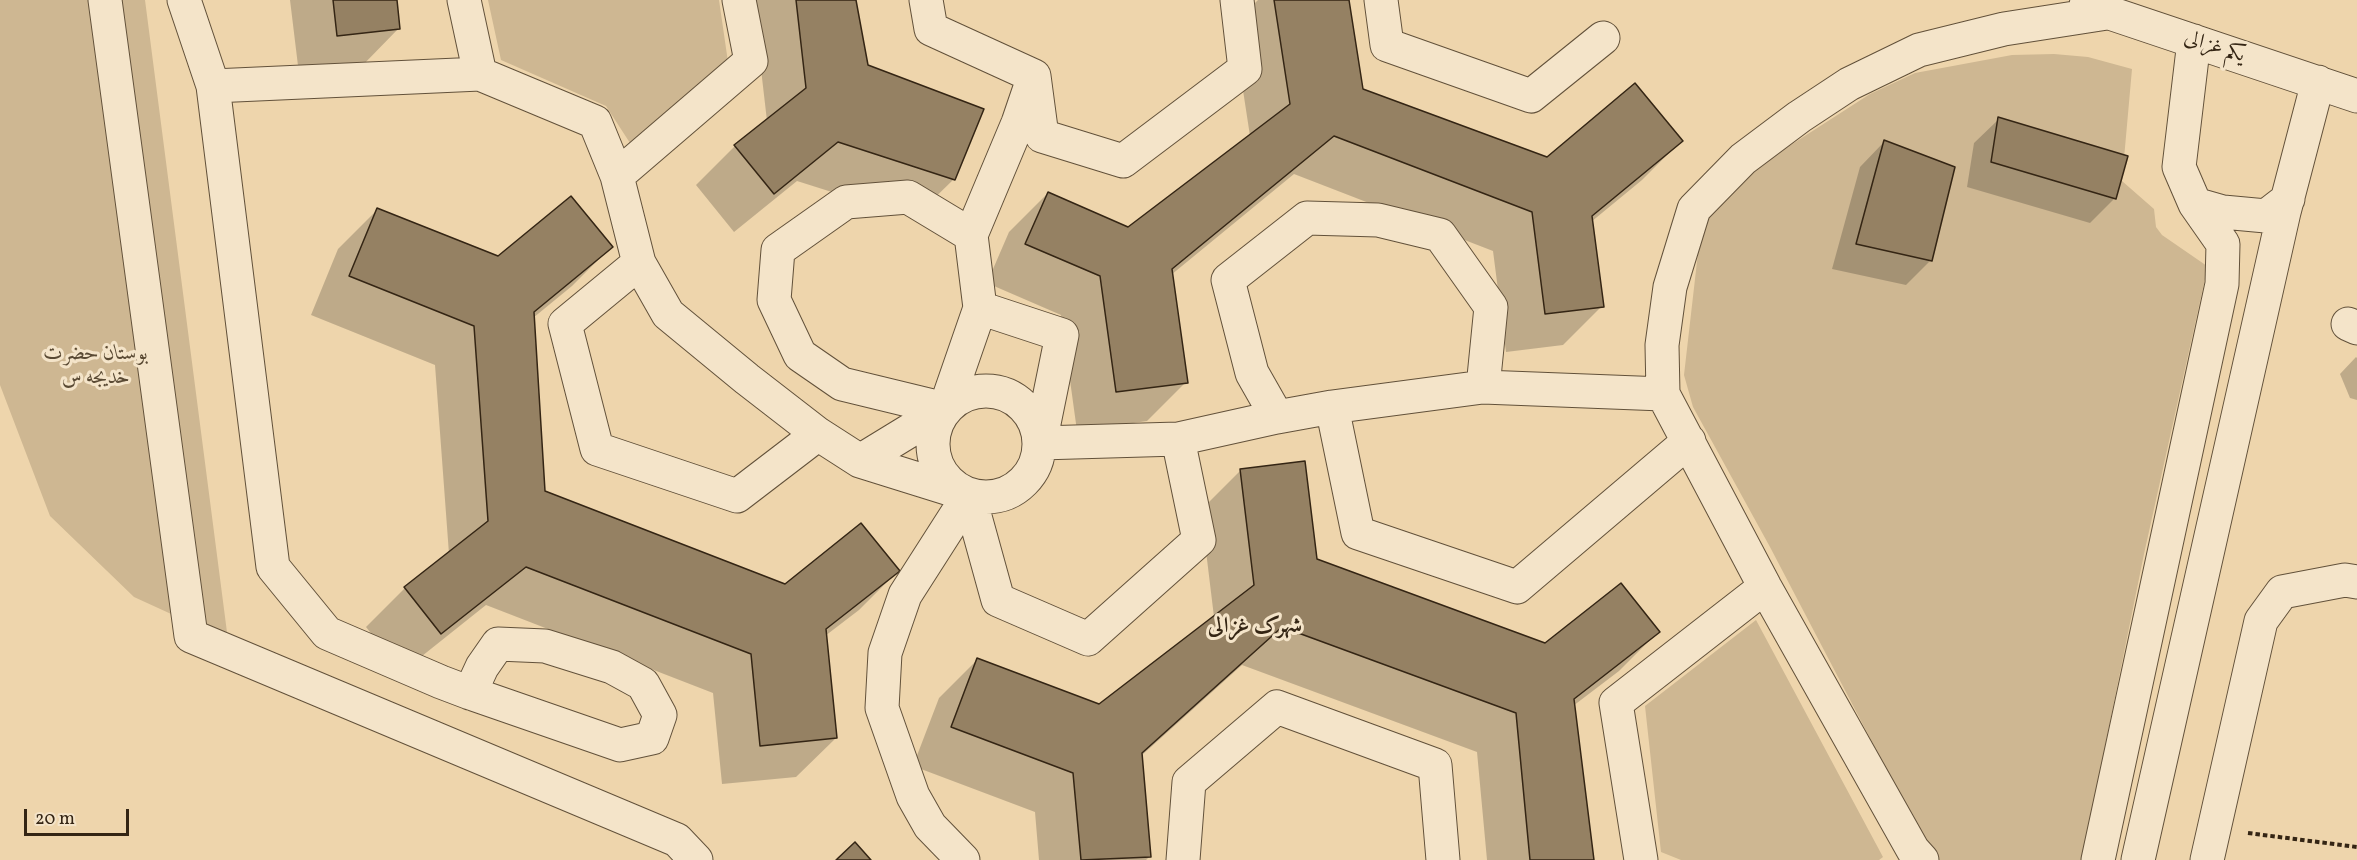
<!DOCTYPE html>
<meta charset="utf-8">
<style>
body{margin:0}
#map{position:relative;width:2357px;height:860px;overflow:hidden;background:#eed5ac;font-family:Vollkorn,serif}
canvas{display:block}
.scale{position:absolute;left:24px;top:809px;width:105px;height:27px;box-sizing:border-box;border:3px solid #342514;border-top:0;padding-left:8px;font-size:18px;line-height:21px;white-space:nowrap;color:#342514;-webkit-text-stroke:4px #f4e4c9;paint-order:stroke}
</style>
<div id="map">
<canvas width="2357" height="860"></canvas>
<div class="scale">20 m</div>
</div>
<script>
const ctx = document.querySelector('canvas').getContext('2d');
ctx.lineJoin = 'round';
function fillPath(path, color) {
  ctx.fillStyle = color;
  ctx.fill(path, 'evenodd');
}
function poly(rows) {
  const path = new Path2D();
  for (const r of rows) {
    if (r.length === 3) {
      path.moveTo(r[0] + r[2], r[1]);
      path.arc(r[0], r[1], r[2], 0, 2 * Math.PI);
      continue;
    }
    path.moveTo(r[0], r[1]);
    for (let i = 2; i < r.length; i += 2) path.lineTo(r[i], r[i + 1]);
  }
  return path;
}
function stroke(path, color, width, dash) {
  ctx.strokeStyle = color;
  ctx.lineWidth = width;
  ctx.lineCap = dash ? 'butt' : 'round';
  ctx.setLineDash(dash || []);
  ctx.stroke(path);
}
function drawText(font, color, halo, rows, align = 'center') {
  ctx.font = font + ' Vollkorn,Amiri,serif';
  ctx.lineWidth = 6;
  ctx.setLineDash([]);
  ctx.textBaseline = 'middle';
  ctx.strokeStyle = halo;
  ctx.fillStyle = color;
  for (const [text, x, y, turn = 0] of rows) {
    ctx.save();
    ctx.translate(x, y);
    ctx.rotate((+turn || 0) * Math.PI / 180);
    ctx.textAlign = isNaN(turn) ? turn : align;
    if (halo) ctx.strokeText(text, 0, 0);
    ctx.fillText(text, 0, 0);
    ctx.restore();
  }
}
const green = poly([
 [0,0,145,0,228,640,134,597,50,516,0,385],
 [488,0,719,0,728,62,630,143,606,106,501,60],
 [2054,54,2088,57,2132,69,2122,181,2154,209,2156,227,2162,235,2207,266,2205,279,2144,554,2082,860,1939,860,1905,805,1770,547,1693,407,1684,375,1698,253,1706,218,1720,200,1769,159,1870,94,1915,73,2012,55],
 [1756,620,1883,857,1879,860,1681,860,1661,852,1645,706]
]);
const shadow = poly([
 [290,0,395,0,399,28,360,68,299,74],
 [753,0,855,0,867,66,954,179,914,218,797,181,734,232,696,185,735,146,767,121],
 [1258,0,1348,0,1362,90,1547,159,1681,141,1642,180,1591,222,1602,306,1563,345,1506,352,1493,251,1294,174,1171,275,1186,382,1147,421,1077,431,1061,315,987,283,1009,232,1048,193,1128,228,1250,136,1233,25],
 [1999,119,2115,198,2090,223,1967,187,1974,143],
 [1884,142,1953,167,1930,261,1906,285,1832,269,1860,167],
 [377,210,498,258,611,247,572,286,533,318,544,492,786,585,898,571,859,610,825,636,836,738,796,777,722,784,713,693,486,605,402,672,366,627,405,588,449,554,435,365,311,315,338,249],
 [2356,357,2357,358,2357,400,2350,398,2340,374],
 [1240,471,1315,560,1545,645,1658,632,1619,671,1573,706,1592,860,1487,860,1477,752,1242,665,1141,756,1149,857,1146,860,1039,860,1035,812,913,766,939,698,978,659,1099,705,1214,617,1201,510]
]);
const building = poly([
 [333,0,397,0,400,29,337,36,333,0],
 [796,0,856,0,868,65,984,109,955,180,838,142,774,194,734,145,806,88,796,0],
 [1274,0,1349,0,1363,89,1547,157,1635,83,1683,141,1592,216,1604,307,1545,314,1532,212,1334,136,1172,269,1188,383,1116,392,1100,276,1025,244,1048,192,1128,227,1290,104,1274,0],
 [1998,117,2128,156,2116,199,1991,162,1998,117],
 [1884,140,1955,167,1932,261,1856,244,1884,140],
 [571,196,613,247,534,312,545,491,785,584,861,523,900,571,826,629,837,738,760,746,751,654,526,567,441,634,404,587,488,521,474,326,349,276,377,208,498,256,571,196],
 [1305,461,1317,559,1545,643,1621,583,1660,632,1574,699,1594,860,1530,860,1516,713,1282,627,1142,753,1151,857,1081,860,1073,773,951,727,977,658,1099,704,1254,585,1240,469,1305,461],
 [855,842,871,860,836,860,855,842]
]);
const path = poly([
 [2248,833,2357,847]
]);
const minor = poly([
 [105,0,191,636,677,840,696,860],
 [184,0,213,86,273,567,327,633,441,682,470,693,620,745,652,738,660,715,643,684,612,667,545,646,498,644,482,667,470,693],
 [464,0,480,74],
 [926,0,931,29,1034,76,1042,136,1123,161,1245,69,1237,0],
 [1381,0,1387,45,1531,96,1603,38],
 [2086,5,2357,96],
 [213,86,480,74,595,122,617,176,639,263,668,314,747,379,818,434,860,461,969,495],
 [617,176,751,61,739,0],
 [2195,204,2223,212,2266,216,2288,199],
 [971,235,980,308,945,409,842,384,800,355,774,300,778,250,846,202,908,197,971,235,1018,123,1034,76],
 [639,263,565,324,597,449,737,496,818,434],
 [980,308,1062,335,1040,443,1178,439,1277,417],
 [2348,324,2357,328],
 [986,444,53],
 [1663,394,1483,387,1332,407,1358,533,1517,587,1689,441],
 [1332,407,1277,417,1252,373,1228,280,1307,218,1378,220,1440,235,1491,307,1483,387],
 [860,461,945,409],
 [969,495,998,600,1088,639,1199,540,1178,439],
 [963,860,930,826,913,796,882,708,885,653,905,595,969,495],
 [1183,860,1189,782,1277,707,1435,765,1443,860],
 [1641,860,1616,703,1765,587],
 [1922,860,1913,850,1765,587,1663,394,1662,345,1670,287,1694,209,1743,159,1799,117,1849,84,1919,50,2004,29,2107,13],
 [2098,860,2222,284,2223,244,2195,204,2179,167,2194,41],
 [2138,860,2284,212,2318,82],
 [2207,860,2261,621,2282,592,2345,580,2357,582]
]);
const streetNames = [
 ["یکم غزالی",2214,48,18]
];
const parkNames = [
 ["بوستان حضرت",96,355],
 ["خدیجه س",96,379]
];
const neighbourhoodNames = [
 ["شهرک غزالی",1255,628]
];
fillPath(green, '#ceb792');
fillPath(shadow, '#0003');
fillPath(building, '#958163');
stroke(building, '#342514', 1.5);
stroke(minor, '#62513a', 35);
stroke(path, '#342514', 4, [4.5, 3]);
stroke(minor, '#f4e4c9', 33);
drawText('21px', '#342514', '#f4e4c9', streetNames);
drawText('italic 21px', '#5a4a34', '#f4e4c9', parkNames);
drawText('bold 22px', '#342514', '#f4e4c9', neighbourhoodNames);
</script>
